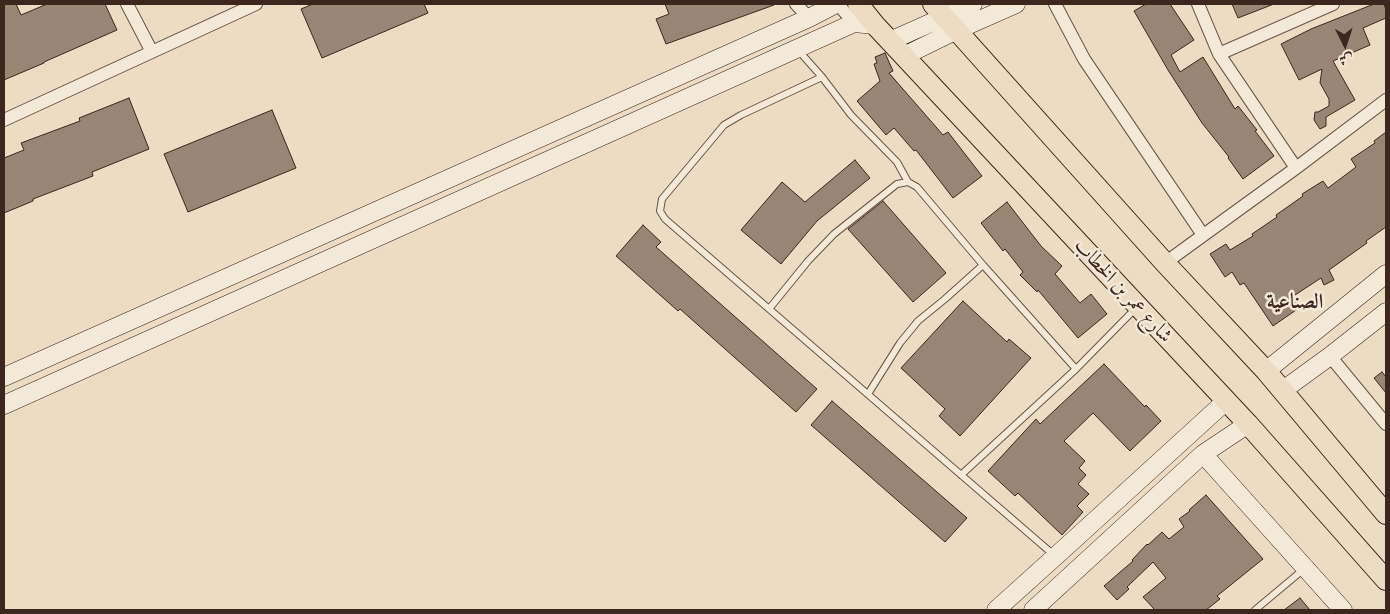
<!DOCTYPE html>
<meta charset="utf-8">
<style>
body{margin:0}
#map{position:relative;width:1390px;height:614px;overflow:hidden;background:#ecddc2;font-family:"EB Garamond",Amiri,serif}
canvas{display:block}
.frame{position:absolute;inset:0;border:5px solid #3d261d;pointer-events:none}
.north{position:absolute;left:1320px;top:20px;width:50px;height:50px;-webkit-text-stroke:4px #f3e9d7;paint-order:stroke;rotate:176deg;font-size:14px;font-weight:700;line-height:20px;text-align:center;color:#3d261d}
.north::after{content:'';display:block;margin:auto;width:18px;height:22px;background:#3d261d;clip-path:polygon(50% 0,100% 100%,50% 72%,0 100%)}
</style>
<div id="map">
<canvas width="1390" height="614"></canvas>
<div class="frame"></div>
<div class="north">ش</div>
</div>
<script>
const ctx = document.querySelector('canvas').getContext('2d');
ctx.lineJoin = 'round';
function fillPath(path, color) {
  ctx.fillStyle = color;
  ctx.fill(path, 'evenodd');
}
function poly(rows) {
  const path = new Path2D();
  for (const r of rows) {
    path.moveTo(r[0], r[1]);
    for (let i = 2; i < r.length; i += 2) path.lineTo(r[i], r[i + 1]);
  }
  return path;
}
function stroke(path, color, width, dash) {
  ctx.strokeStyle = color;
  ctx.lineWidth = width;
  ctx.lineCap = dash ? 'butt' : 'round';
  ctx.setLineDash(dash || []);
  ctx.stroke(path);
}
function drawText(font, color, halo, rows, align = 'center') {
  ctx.font = font + ' "EB Garamond",Amiri,serif';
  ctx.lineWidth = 5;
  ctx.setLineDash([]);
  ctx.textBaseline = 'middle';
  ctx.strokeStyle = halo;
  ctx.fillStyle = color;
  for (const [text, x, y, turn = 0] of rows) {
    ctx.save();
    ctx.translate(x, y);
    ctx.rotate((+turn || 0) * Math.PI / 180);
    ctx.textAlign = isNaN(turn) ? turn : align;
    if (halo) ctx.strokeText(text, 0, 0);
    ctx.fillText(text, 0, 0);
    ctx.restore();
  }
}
const building = poly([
 [4,4,16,4,21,15,47,4,105,4,117,30,44,62,44,63,4,80,4,4],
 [313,4,424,4,428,13,322,58,301,9,313,4],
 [665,4,774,4,774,5,666,44,656,19,669,14,665,4],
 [1146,4,1170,4,1194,40,1171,55,1180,72,1203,57,1235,109,1238,106,1257,130,1255,131,1274,156,1243,179,1228,158,1229,157,1202,123,1168,70,1134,11,1146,4],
 [1232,4,1274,4,1238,18,1232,4],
 [1374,4,1384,4,1386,10,1386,18,1363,28,1370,45,1333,61,1355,100,1326,117,1326,126,1320,129,1314,120,1315,112,1318,112,1329,106,1329,99,1320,83,1322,69,1299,80,1281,44,1311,29,1374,4],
 [885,53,893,71,889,73,943,135,948,132,982,176,953,198,916,150,914,151,894,128,886,135,857,101,880,81,874,64,877,63,875,57,885,53],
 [129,98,149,149,92,172,93,176,33,199,33,201,4,213,4,158,24,150,21,143,80,121,79,118,129,98],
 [272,110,296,168,188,212,164,154,272,110],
 [1386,132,1386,227,1366,241,1367,243,1329,270,1334,280,1324,285,1321,278,1292,297,1299,308,1273,326,1244,283,1240,285,1232,272,1225,277,1210,254,1226,244,1230,250,1253,236,1252,234,1277,217,1276,215,1303,196,1302,194,1323,181,1328,188,1356,167,1351,159,1375,143,1374,141,1386,132],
 [855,160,870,178,817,221,781,264,741,230,782,182,805,202,855,160],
 [883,201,946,273,913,302,848,229,883,201],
 [1007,202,1041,246,1062,266,1055,274,1080,303,1091,294,1107,314,1078,338,1038,290,1037,292,1020,275,1023,272,1005,249,1003,251,981,223,1007,202],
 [643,225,661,242,656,247,817,389,796,412,680,309,678,311,616,256,643,225],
 [963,301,1007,342,1009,339,1031,358,960,436,939,416,945,409,901,368,963,301],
 [1104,364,1145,407,1146,405,1161,421,1130,451,1093,413,1064,441,1085,461,1079,468,1086,475,1078,484,1089,494,1077,506,1083,512,1062,535,1018,493,1015,496,988,471,1036,419,1040,424,1104,364],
 [1382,372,1386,377,1386,393,1374,378,1382,372],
 [832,401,967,518,945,542,811,425,832,401],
 [1206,495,1263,559,1217,596,1220,599,1206,610,1155,610,1143,597,1166,578,1153,562,1127,587,1129,589,1117,600,1104,586,1133,561,1132,560,1147,544,1148,545,1162,532,1169,539,1184,527,1179,519,1190,511,1189,510,1206,495],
 [1300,598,1310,610,1284,610,1300,598]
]);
const lane = poly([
 [798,50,822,77,851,115,897,162,908,182],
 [822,77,741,115,724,125,662,199,660,211,665,219,1055,556],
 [769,309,808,261,834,234,897,184,908,182,917,187,983,265,1076,369],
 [868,394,900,343,918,321,945,299,983,265],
 [961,475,1076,369,1135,309],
 [1255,610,1304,569]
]);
const street = poly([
 [127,4,152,52],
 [796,4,809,18],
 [838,4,854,23],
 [1055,4,1084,59,1203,235],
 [1198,4,1219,54,1296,168],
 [1219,54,1333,4],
 [4,120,256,4],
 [1165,263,1296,168,1386,100],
 [1330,356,1386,424]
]);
const secondary = poly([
 [890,41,973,4],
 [904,56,957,30,1016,4],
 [1266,371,1386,274],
 [4,377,809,18,836,4],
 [1282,391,1330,356,1386,312],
 [4,405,854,23,875,25],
 [1203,454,1343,610],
 [996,610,1067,546,1226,401],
 [1033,610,1203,454,1248,424]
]);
const primary = poly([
 [858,4,875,25,1248,424,1386,580],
 [933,4,1165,263,1266,371,1386,514]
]);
const streetNames = [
 ["شارع عمر بن الخطاب",1123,291,47]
];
const neighbourhoodNames = [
 ["الصناعية",1295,302]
];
fillPath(building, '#988573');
stroke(building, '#3d261d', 1);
stroke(lane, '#695446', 8);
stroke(street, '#695446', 14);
stroke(secondary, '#3d261d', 19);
stroke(primary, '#3d261d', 22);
stroke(lane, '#f3e9d7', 6);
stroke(street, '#f3e9d7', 12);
stroke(secondary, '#f3e9d7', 18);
stroke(primary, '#ecddc2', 20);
drawText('20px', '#3d261d', '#f3e9d7', streetNames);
drawText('bold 21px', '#3d261d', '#f3e9d7', neighbourhoodNames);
</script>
